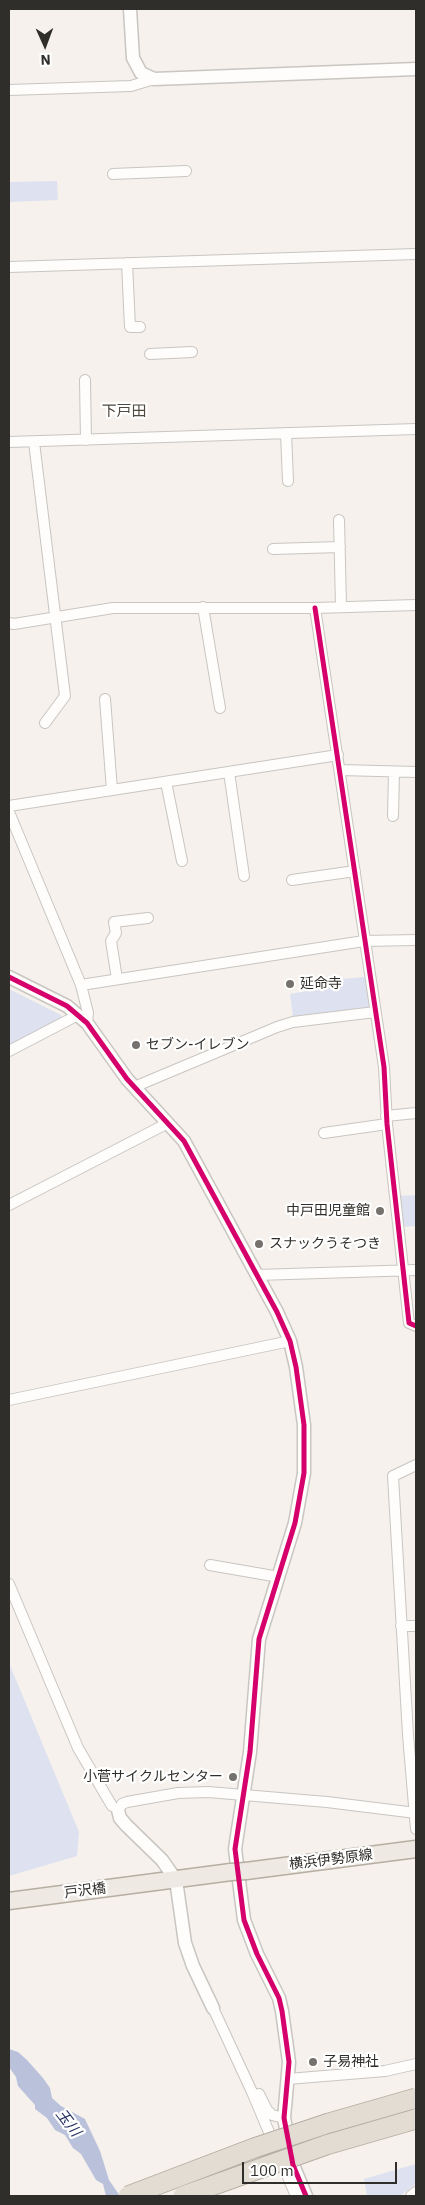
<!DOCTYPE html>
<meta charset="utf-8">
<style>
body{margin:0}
#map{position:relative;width:425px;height:2205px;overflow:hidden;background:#f6f1ec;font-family:"IBM Plex Sans",sans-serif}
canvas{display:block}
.frame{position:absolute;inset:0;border:10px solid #302e2a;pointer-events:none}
.north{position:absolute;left:20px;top:20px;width:50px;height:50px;-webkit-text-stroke:4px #fff;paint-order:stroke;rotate:178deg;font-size:14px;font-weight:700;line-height:20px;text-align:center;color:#302e2a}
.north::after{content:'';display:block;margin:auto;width:18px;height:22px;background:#302e2a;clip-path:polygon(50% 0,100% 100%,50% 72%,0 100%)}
.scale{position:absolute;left:242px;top:2162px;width:155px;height:22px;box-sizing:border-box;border:2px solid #302e2a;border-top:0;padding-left:6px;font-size:15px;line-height:18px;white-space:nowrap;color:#302e2a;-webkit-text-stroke:4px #fff;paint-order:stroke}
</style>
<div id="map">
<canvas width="425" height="2205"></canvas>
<div class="frame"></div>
<div class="north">N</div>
<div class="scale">100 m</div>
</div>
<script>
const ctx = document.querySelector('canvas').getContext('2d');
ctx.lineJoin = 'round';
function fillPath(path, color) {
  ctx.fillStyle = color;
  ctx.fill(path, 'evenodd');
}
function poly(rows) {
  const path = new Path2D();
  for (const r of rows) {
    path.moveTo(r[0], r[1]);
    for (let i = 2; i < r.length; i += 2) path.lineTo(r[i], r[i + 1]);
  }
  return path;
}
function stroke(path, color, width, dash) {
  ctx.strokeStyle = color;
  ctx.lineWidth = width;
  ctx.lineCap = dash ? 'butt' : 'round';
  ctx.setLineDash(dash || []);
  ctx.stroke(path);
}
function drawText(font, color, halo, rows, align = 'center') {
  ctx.font = font + ' "IBM Plex Sans","Noto Sans JP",sans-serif';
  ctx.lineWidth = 4.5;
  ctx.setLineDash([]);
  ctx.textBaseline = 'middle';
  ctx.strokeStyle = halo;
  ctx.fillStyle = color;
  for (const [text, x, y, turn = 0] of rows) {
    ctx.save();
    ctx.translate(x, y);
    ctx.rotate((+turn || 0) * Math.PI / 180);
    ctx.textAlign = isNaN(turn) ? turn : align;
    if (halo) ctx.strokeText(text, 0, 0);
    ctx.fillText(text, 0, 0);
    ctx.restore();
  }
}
const green = poly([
 [57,181,58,200,9,202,9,182],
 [365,977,369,1008,293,1017,290,994,312,990,311,985,318,984,318,981],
 [9,989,61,1015,62,1021,9,1049],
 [416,1195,416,1226,401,1227,397,1196],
 [9,1663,79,1832,77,1856,9,1876],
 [416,2164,416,2184,400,2196,367,2196,364,2179]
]);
const water = poly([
 [9,2049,18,2052,27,2060,43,2078,50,2088,52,2098,61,2106,85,2119,100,2151,109,2180,120,2196,106,2196,103,2184,96,2180,81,2154,73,2148,65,2135,55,2130,47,2118,35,2109,35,2105,18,2086,16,2077,9,2067]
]);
const minor = poly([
 [9,90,131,86,154,79],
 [113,174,186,171],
 [127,263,130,327,140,327],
 [9,267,416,254],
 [150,354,192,352],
 [85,380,86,440],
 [286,433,288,481],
 [9,442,416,429],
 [34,442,65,696,45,723],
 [339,520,341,607],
 [273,549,340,547],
 [203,607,220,708],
 [315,608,384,1067,387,1124,409,1323,416,1326],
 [9,623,14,624,113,608,315,608,416,605],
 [105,699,112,790],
 [340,770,416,772],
 [229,772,244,876],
 [166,782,182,861],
 [9,806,338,755],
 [9,812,81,985,88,1013,87,1023],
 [393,816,394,772],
 [292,880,355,871],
 [117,979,111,941,116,933,114,922,148,918],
 [81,985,364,941,416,940],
 [9,1051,78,1015],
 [134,1087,277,1027,293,1022,375,1012],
 [386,1116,416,1113],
 [324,1133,387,1124],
 [9,1205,168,1123],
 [257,1275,416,1270],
 [9,1400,290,1341],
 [416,1465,393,1476,408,1735,416,1829],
 [210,1565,279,1577],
 [9,1584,78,1748,112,1806],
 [401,1626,416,1626],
 [118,1810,122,1804,127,1802,178,1793,208,1792,327,1802,416,1813],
 [213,2008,252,2092,296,2196],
 [288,2079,385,2071,416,2064],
 [259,2094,267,2110,272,2115,284,2118],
 [411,2196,416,2192]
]);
const tertiary = poly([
 [130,9,133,58,141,73,154,79,416,69],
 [9,977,67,1006,87,1023,127,1079,184,1141,277,1312,290,1341,296,1367,304,1425,304,1473,295,1523,259,1639,250,1752,235,1849,244,1920,257,1954,279,1998,282,2011,289,2062,284,2118,293,2165,306,2196],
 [118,1810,120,1818,126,1825,162,1860,176,1880,185,1943,193,1966,213,2008]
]);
const primary = poly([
 [246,1871,416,1849],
 [9,1901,231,1872]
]);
const primaryBridge = poly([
 [231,1872,246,1871]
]);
const motorwayBridge = poly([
 [128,2196,254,2148,329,2123,416,2098],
 [183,2196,326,2145,416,2119]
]);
const cycleway = poly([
 [315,608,384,1067,387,1124,409,1323,416,1326],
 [9,977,67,1006,87,1023,127,1079,184,1141,277,1312,290,1341,296,1367,304,1425,304,1473,295,1523,259,1639,250,1752,235,1849,244,1920,257,1954,279,1998,282,2011,289,2062,284,2118,293,2165,306,2196]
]);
const markers = [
 [290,984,5,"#75726e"],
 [136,1045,5,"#75726e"],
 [380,1211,5,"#75726e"],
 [259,1244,5,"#75726e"],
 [233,1777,5,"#75726e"],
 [313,2062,5,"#75726e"]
];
const poiNames = [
 ["延命寺",300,984],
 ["セブン-イレブン",146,1045],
 ["中戸田児童館",370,1211,"right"],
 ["スナックうそつき",269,1244],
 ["小菅サイクルセンター",223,1777,"right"],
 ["子易神社",323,2062]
];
const streetNames = [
 ["横浜伊勢原線",331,1860,-7],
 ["戸沢橋",85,1891,-7]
];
const neighbourhoodNames = [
 ["下戸田",124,412]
];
const waterNames = [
 ["玉川",68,2123,52]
];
fillPath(green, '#dde1f0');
fillPath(water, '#bac1db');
stroke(minor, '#c9c5c1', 12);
stroke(tertiary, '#c9c5c1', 15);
stroke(primary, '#b6aea2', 19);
stroke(minor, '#fefdfc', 10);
stroke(tertiary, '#fefdfc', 12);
stroke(primary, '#eee9e3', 16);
stroke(primaryBridge, '#b6aea2', 19, []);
stroke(motorwayBridge, '#b6aea2', 21, []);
stroke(primaryBridge, '#eee9e3', 16);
stroke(motorwayBridge, '#e2dcd2', 19);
stroke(cycleway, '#d6006c', 5);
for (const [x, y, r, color] of markers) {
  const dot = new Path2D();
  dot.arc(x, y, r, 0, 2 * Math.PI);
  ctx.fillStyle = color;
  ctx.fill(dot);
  stroke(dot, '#fff', 2);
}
drawText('14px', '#302e2a', '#fff', poiNames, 'left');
drawText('14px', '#302e2a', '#fff', streetNames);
drawText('15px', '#4f4940', '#fff', neighbourhoodNames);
drawText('italic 15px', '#242f60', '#fff', waterNames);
</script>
